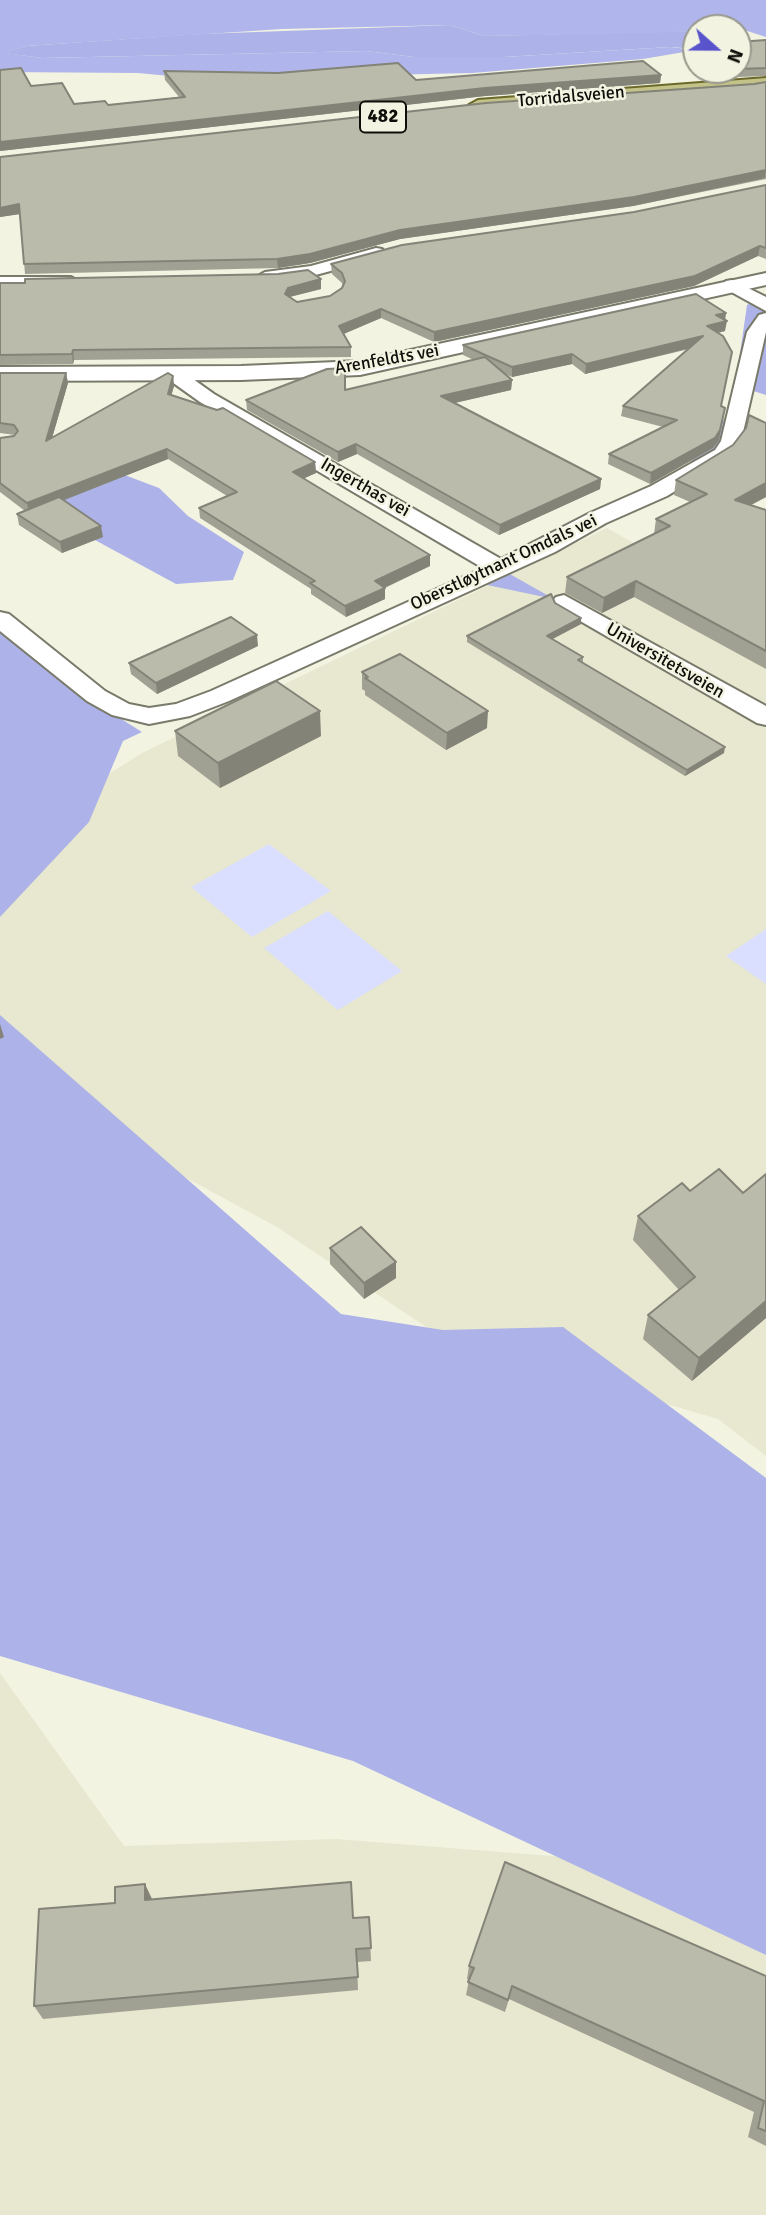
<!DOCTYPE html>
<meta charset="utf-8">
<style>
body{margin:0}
#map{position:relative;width:766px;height:2215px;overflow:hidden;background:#f3f3e2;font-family:Signika,sans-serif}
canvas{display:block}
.north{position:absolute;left:682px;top:14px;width:70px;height:70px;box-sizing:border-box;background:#f3f3e2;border:2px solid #98988c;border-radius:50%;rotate:111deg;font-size:19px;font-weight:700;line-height:28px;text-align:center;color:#0f0f0a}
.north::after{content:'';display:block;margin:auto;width:24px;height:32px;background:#5954cc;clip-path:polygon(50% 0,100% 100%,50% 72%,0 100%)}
</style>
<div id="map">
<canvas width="766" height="2215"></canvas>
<div class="north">N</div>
</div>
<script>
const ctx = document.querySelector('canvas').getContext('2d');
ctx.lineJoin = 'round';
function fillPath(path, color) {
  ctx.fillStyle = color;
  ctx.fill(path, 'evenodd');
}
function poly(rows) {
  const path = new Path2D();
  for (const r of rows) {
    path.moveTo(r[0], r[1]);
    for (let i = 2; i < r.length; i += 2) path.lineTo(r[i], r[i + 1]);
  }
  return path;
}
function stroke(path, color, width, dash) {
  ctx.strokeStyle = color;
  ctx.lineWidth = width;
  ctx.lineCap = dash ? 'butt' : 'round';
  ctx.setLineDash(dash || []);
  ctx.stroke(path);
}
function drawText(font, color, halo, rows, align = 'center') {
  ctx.font = font + ' Signika,sans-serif';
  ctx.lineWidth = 5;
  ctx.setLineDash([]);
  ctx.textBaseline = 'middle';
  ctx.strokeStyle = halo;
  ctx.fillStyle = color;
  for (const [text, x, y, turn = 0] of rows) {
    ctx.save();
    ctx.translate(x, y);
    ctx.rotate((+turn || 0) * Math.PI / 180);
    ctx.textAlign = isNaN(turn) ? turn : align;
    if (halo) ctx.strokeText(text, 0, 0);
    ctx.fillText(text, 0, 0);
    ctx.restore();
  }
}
const built = poly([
 [607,528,766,617,766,1456,718,1419,444,1339,277,1227,0,1077,0,843,142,753],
 [0,1673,124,1846,336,1839,564,1857,766,1955,766,2215,0,2215]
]);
const green = poly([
 [269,844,331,891,252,937,191,887],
 [328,911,402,971,338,1010,264,948],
 [766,929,766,984,726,956]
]);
const forest = poly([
 [450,25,484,36,693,31,696,49,670,47,504,57,414,57,366,51,42,58,4,53,26,46,200,34],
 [766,294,766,395,744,388,731,441,547,547,501,569,554,599,468,581,601,514,687,466,732,409,747,305],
 [56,449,159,488,188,516,244,552,233,580,176,584,82,533,9,479],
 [0,623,96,703,142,732,123,741,89,822,0,917],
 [0,1015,341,1314,443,1330,563,1327,766,1478,766,1955,353,1761,0,1656]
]);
const water = poly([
 [0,0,766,0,766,37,738,28,696,28,696,31,653,33,484,36,450,25,282,29,26,46,6,53,42,58,366,51,414,57,504,57,670,47,696,50,643,59,472,73,201,79,138,73,0,72]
]);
const minor = poly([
 [376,248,382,249,385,253,382,257,312,276,265,282,256,277,265,272,311,266,376,248],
 [0,277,71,277,80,282,71,287,0,287,0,277],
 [732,280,766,297,766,311,726,289,723,285,726,281,732,280],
 [766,313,766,332,741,441,729,458,667,496,606,523,555,552,229,701,190,716,149,724,112,715,87,701,0,631,0,612,9,614,105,691,129,704,149,708,176,704,211,691,483,568,200,402,165,377,162,373,165,369,179,369,214,394,501,559,590,513,651,486,715,450,721,441,747,332,759,315,766,313],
 [564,595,766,706,766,725,757,723,556,607,552,602,556,597,564,595]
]);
const tertiary = poly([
 [766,273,766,285,360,375,241,380,0,381,0,367,241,366,360,361,766,273]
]);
const primary = poly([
 [766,78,766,88,478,110,469,105,478,100,766,78]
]);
const wall = poly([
 [766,40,766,76,738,77,731,70,738,70,738,42],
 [164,71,416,80,661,75,660,83,485,96,0,151,31,86,74,104,108,105,179,97,165,80],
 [766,82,766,179,633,206,400,239,310,263,278,268,25,274,20,214,0,217,0,157,754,84],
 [766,185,766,259,758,256,694,286,434,342,381,318,343,334,351,347,351,357,74,360,73,364,0,365,0,283,321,279,321,289,290,297,297,302,330,296,342,288,343,285,342,283,332,274,331,264,634,212],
 [725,320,725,331,717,333,722,406,725,408,719,440,713,448,650,484,608,464,609,454,663,427,621,416,623,406,689,349,585,374,572,364,512,377,505,374,512,380,511,390,455,403,601,479,600,489,499,535,357,454,338,462,247,410,246,400,345,390,474,360,463,355,463,345],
 [0,373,66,373,68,383,52,438,173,376,174,386,171,395,315,462,316,473,303,479,430,566,385,588,385,599,346,617,311,594,311,589,200,518,199,508,227,496,168,459,63,500,103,537,62,553,19,525,17,514,25,511,0,492,0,438,15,435,0,433],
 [676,480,766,497,751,505,766,510,766,669,634,597,602,613,565,593,567,577,654,534,656,519,690,502,674,495],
 [555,603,581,624,552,639,583,657,583,663,724,753,685,776,467,642,467,636],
 [258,646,157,694,131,674,129,663],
 [362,672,487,728,446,750,365,695,365,691,362,689],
 [175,731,321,736,220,788,178,756],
 [766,1174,766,1318,692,1381,643,1339,648,1315,679,1290,633,1240,638,1216,690,1191,743,1193],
 [330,1248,396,1278,364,1299,330,1264],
 [152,1900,353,1918,369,1917,371,1961,357,1962,358,1990,43,2019,34,2006],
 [469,1966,766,1976,766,2146,748,2137,754,2112,509,1999,505,2012,466,1995,469,1980,467,1979]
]);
const shadedWall = poly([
 [661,75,660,83,485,96,0,151,0,142,485,88],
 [766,170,765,178,633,206,400,239,310,263,278,268,277,259,400,230],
 [19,204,20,214,0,217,0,208],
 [760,246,758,256,694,286,434,342,434,332],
 [321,279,321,289,289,297,285,294,288,288],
 [381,309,381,318,339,336,339,326],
 [726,313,725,322,727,321,725,331,706,336,707,326,716,315],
 [703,336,702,345,585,374,586,364],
 [73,350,74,360,73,364,72,354],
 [572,354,572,364,512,377,512,367],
 [66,373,68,383,48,452,46,441],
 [173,376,174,386,169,404,168,394],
 [512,380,511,390,441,406,441,396],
 [725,408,719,440,713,448,650,484,651,473],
 [356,444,357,454,338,462,338,452],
 [167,449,168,459,29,514,27,503],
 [315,462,316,473,293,483,293,472],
 [601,479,600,489,499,535,500,525],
 [766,483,766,497,732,515,735,500],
 [101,526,103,537,62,553,60,542],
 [430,555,430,566,375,592,375,581],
 [636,581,634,597,602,613,604,598],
 [385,588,385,599,346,617,345,606],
 [581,618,581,624,547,642,547,636],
 [257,635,258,646,157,694,156,683],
 [320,711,321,736,220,788,218,763],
 [488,711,487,728,446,750,447,733],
 [725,747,724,753,685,776,687,770],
 [0,1024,4,1037,0,1039],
 [396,1262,396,1278,364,1299,364,1283],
 [766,1301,766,1318,692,1381,699,1358],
 [145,1884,152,1899,145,1900]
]);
const building = poly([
 [766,40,766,68,739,69,738,68,738,42,766,40],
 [643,61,661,75,485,88,0,142,0,70,21,68,31,86,62,83,74,104,105,101,108,105,185,97,164,71,278,73,398,63,416,80,643,61],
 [766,82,766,170,634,197,400,230,310,254,277,259,24,264,19,204,0,208,0,157,486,103,754,84,766,82],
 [766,185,766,248,760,246,695,276,434,332,381,309,339,326,351,347,73,350,72,354,0,355,0,283,25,283,25,279,278,274,308,270,321,279,288,288,285,294,297,302,330,296,342,288,345,281,342,273,331,264,402,245,634,212,766,185],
 [696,294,726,313,716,315,727,321,707,326,723,336,732,352,721,406,725,408,720,430,715,438,651,473,609,454,677,420,623,406,703,336,586,364,572,354,512,367,463,345,696,294],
 [485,357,512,380,441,396,601,479,500,525,356,444,338,452,246,400,327,369,345,368,345,390,485,357],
 [0,373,66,373,46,441,168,373,173,376,168,394,217,410,223,408,315,462,293,472,430,555,375,581,385,588,345,606,310,583,315,581,199,508,237,492,167,449,27,503,0,483,0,438,14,436,18,431,14,425,0,423,0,373],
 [749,415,766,423,766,483,735,500,766,510,766,651,636,581,604,598,567,577,670,526,656,519,707,494,676,480,733,445,746,428,749,415],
 [59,497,101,526,60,542,17,514,59,497],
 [551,594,555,603,581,618,547,636,583,657,578,660,725,747,687,770,467,636,551,594],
 [231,617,257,635,156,683,129,663,231,617],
 [400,654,488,711,447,733,365,678,368,677,362,672,400,654],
 [276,681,320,711,218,763,175,731,276,681],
 [719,1169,743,1193,766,1174,766,1301,699,1358,648,1315,695,1277,638,1216,682,1183,690,1191,719,1169],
 [361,1227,396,1262,364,1283,330,1248,361,1227],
 [505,1862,766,1976,766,2131,758,2128,764,2101,512,1986,508,2000,468,1982,474,1968,469,1966,505,1862],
 [351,1882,353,1918,369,1917,371,1948,356,1949,358,1977,34,2006,39,1909,115,1903,115,1887,145,1884,145,1900,351,1882]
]);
const farStreetnames = [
 ["Torridalsveien",571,97,-5],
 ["Arenfeldts vei",387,360,-10],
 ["Ingerthas vei",365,488,30],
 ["Oberstløytnant Omdals vei",504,563,-25],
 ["Universitetsveien",665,661,30]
];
const shields = [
 [383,117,46]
];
const shieldNames = [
 ["482",383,117]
];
fillPath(built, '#e7e8cf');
fillPath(green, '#dbdfff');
fillPath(forest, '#adb3e8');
fillPath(water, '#b0b6eb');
stroke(minor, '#797a6a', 4);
stroke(tertiary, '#797a6a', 4);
stroke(primary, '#6a692a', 4);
fillPath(minor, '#fff');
fillPath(tertiary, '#fff');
fillPath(primary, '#c3c289');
fillPath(wall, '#a1a193');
fillPath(shadedWall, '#838378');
fillPath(building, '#bbbbab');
stroke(building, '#838378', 2);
drawText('18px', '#0f0f0a', '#f3f3e2', farStreetnames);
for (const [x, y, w] of shields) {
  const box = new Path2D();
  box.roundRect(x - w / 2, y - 15.5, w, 31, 5);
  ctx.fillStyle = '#f3f3e2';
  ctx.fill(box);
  stroke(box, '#0f0f0a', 2);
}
drawText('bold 19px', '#0f0f0a', null, shieldNames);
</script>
